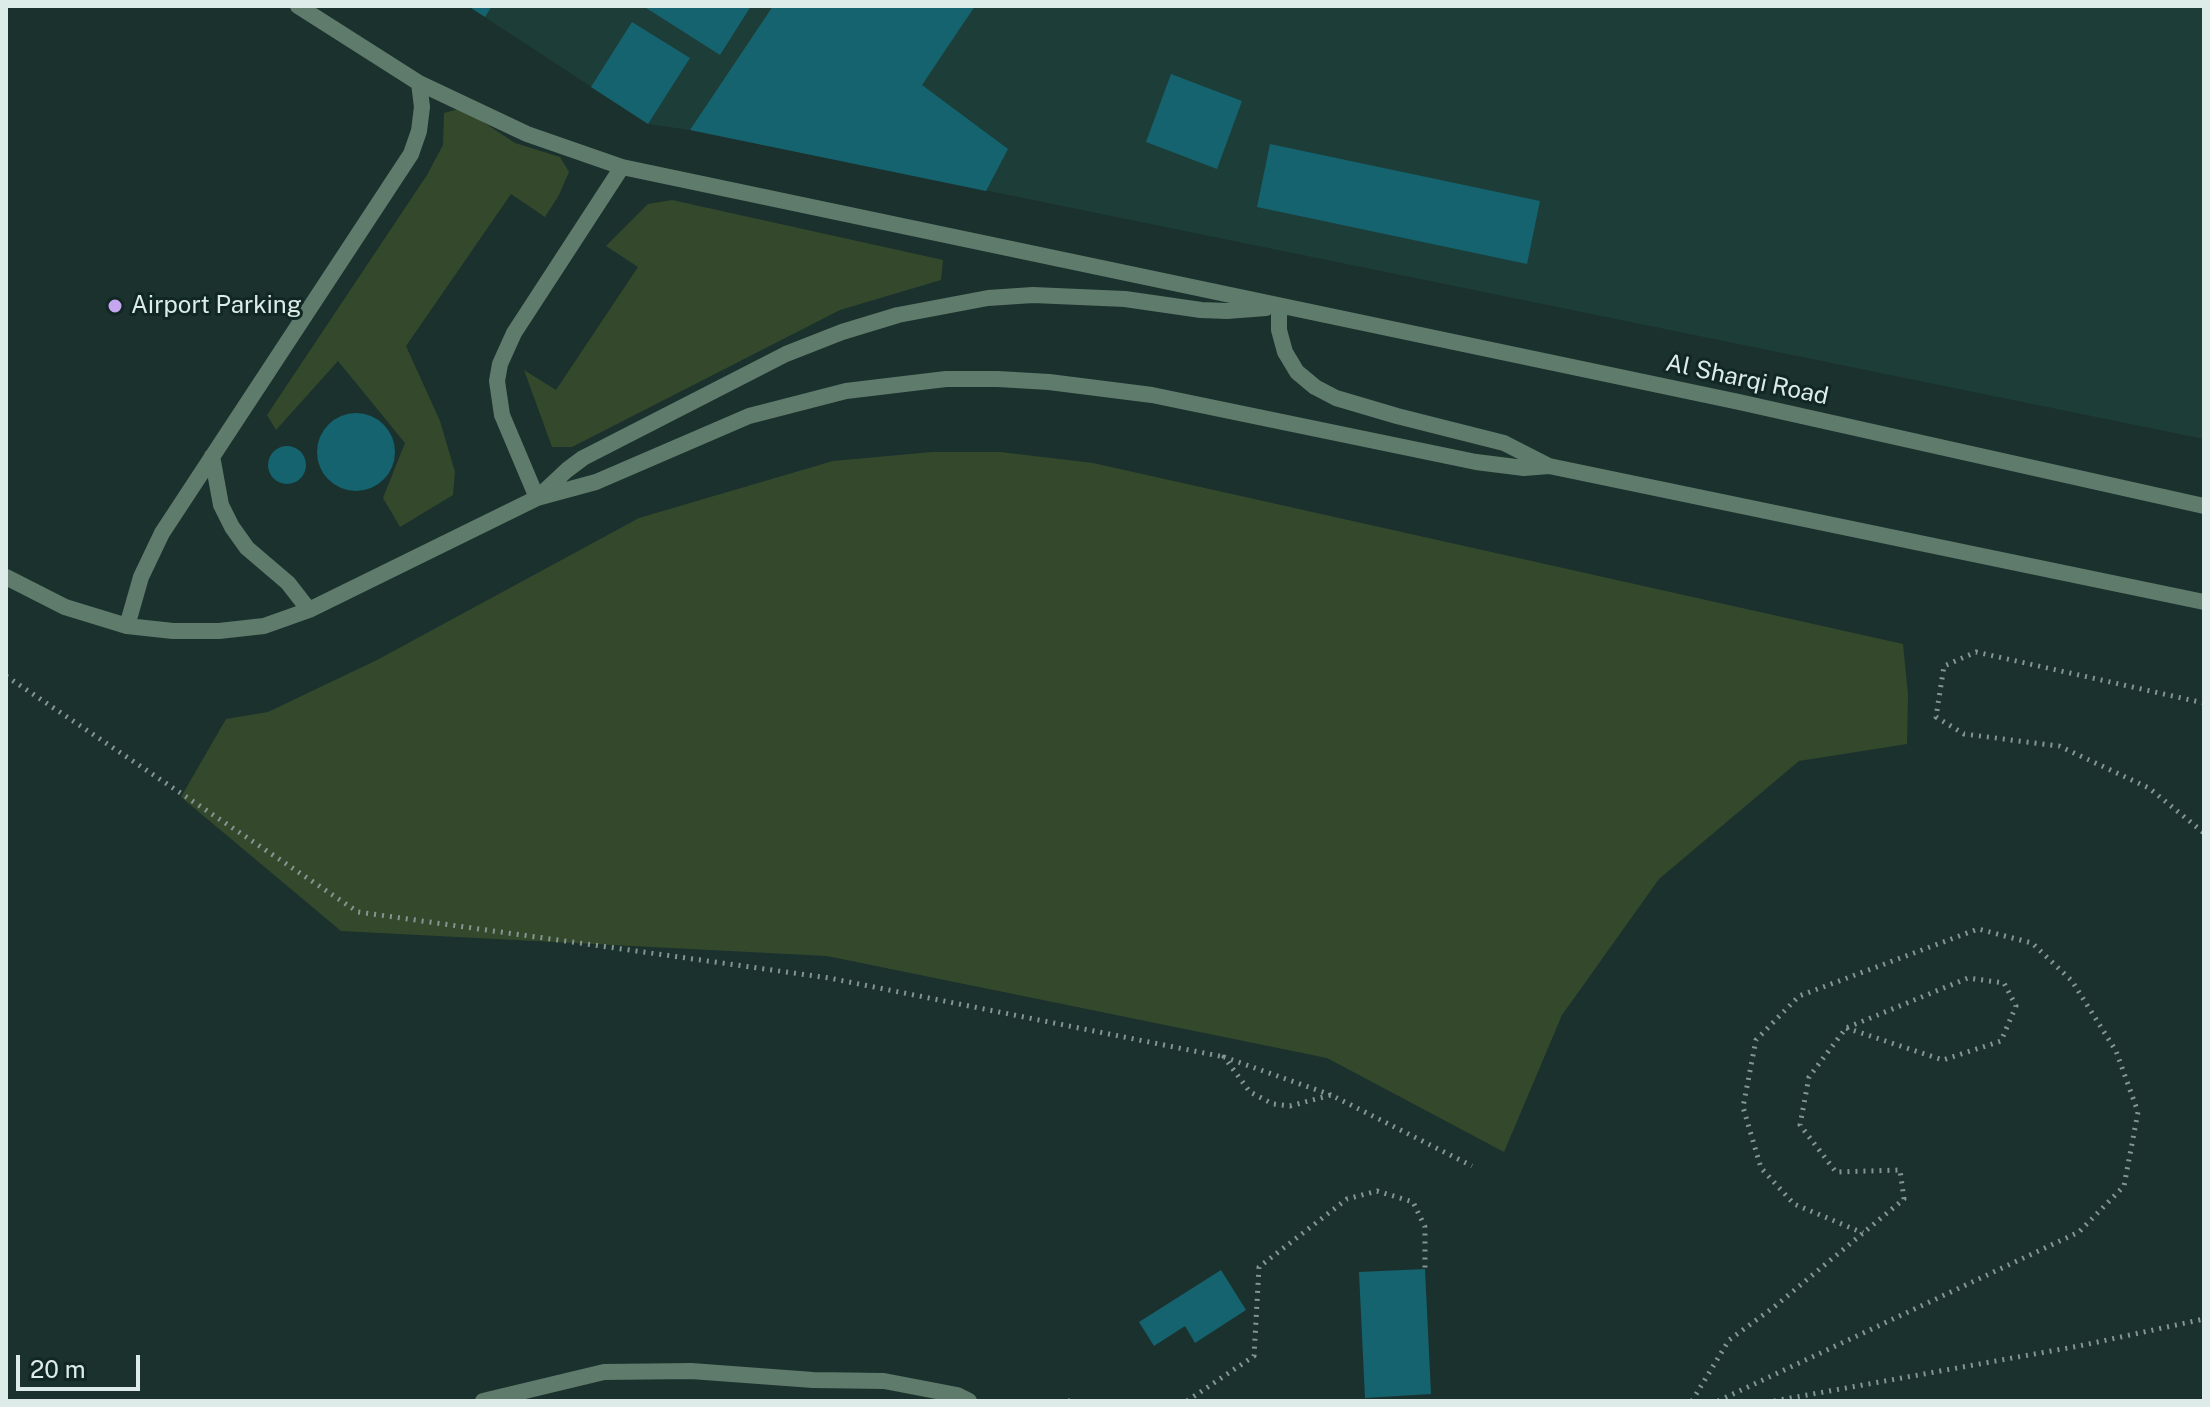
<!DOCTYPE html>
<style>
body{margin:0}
#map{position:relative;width:2210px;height:1407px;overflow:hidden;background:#1b312e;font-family:"Public Sans",sans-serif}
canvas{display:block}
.frame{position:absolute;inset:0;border:8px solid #deece9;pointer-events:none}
.scale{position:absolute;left:16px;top:1355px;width:124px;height:36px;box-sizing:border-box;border:4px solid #deece9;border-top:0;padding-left:10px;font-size:24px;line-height:28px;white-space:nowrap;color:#deece9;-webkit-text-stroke:6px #112724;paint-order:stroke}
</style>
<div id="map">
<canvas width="2210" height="1407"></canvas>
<div class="frame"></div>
<div class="scale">20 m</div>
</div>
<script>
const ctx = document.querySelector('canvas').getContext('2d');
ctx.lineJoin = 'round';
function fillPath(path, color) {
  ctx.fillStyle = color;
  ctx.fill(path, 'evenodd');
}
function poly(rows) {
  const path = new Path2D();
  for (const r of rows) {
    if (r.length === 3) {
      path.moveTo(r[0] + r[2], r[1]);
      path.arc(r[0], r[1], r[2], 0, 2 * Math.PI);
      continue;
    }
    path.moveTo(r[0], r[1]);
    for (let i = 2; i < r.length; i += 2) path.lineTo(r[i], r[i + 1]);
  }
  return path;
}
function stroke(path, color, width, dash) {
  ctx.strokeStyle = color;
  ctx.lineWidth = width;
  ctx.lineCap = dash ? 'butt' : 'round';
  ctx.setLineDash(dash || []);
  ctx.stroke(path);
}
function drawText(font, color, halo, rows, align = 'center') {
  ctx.font = font + ' "Public Sans",sans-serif';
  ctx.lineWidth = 6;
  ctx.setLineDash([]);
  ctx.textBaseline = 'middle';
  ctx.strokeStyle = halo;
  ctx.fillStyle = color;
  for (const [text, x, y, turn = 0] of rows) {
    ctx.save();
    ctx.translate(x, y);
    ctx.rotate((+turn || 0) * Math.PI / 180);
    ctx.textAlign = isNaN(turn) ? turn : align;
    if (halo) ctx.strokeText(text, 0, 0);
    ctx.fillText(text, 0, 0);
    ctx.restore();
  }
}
const built = poly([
 [468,6,2204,6,2204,439,690,130,648,124]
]);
const green = poly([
 [462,108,515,143,560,157,569,172,559,195,545,217,511,194,406,346,440,421,455,472,453,495,400,527,383,498,405,443,338,361,276,430,267,415,427,175,443,145,444,113],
 [672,200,943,260,941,280,840,310,572,447,552,447,524,370,556,390,638,267,606,246,648,204],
 [932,452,1000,452,1093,463,1903,644,1908,695,1907,744,1799,761,1659,879,1562,1015,1504,1152,1327,1058,827,956,341,931,181,797,226,719,268,712,377,660,639,518,833,461]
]);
const building = poly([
 [468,6,492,6,485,17],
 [643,6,751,6,720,55],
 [773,6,975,6,922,85,1008,149,986,191,690,130],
 [632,22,690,58,648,124,591,87],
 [1171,74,1242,101,1217,169,1146,142],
 [1270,144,1540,201,1527,264,1257,207],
 [356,452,39],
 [287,465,19],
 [1425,1269,1431,1394,1365,1398,1359,1272],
 [1221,1270,1246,1310,1195,1343,1185,1326,1154,1346,1139,1322]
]);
const path = poly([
 [6,676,358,912,829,978,1224,1057],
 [2204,703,1976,652,1944,666,1936,717,1964,734,2059,746,2149,788,2204,833],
 [1331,1095,1224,1057,1250,1092,1273,1104,1290,1106,1331,1095,1472,1166],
 [1068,1401,1070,1401],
 [1187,1401,1254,1356,1259,1267,1347,1199,1377,1191,1413,1202,1425,1227,1425,1269],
 [1692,1401,1729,1340,1774,1307,1904,1199,1900,1170,1836,1172,1800,1125,1809,1077,1846,1028,1968,978,2004,983,2016,1006,2001,1041,1943,1060,1846,1028],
 [1718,1401,2079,1232,2124,1186,2138,1112,2116,1051,2072,981,2032,943,1978,929,1799,996,1756,1040,1743,1107,1761,1168,1794,1204,1863,1233],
 [1774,1401,2079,1346,2204,1319]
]);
const service = poly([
 [483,1401,604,1372,691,1371,813,1380,884,1381,957,1395,969,1401]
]);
const minor = poly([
 [298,6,419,83,527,134,622,167,1739,402,2204,506],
 [1279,306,1279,330,1285,352,1297,372,1315,387,1336,398,1397,416,1504,443,1549,466],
 [212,456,221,505,232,527,247,548,288,583,309,610],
 [537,498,567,470,583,458,786,354,842,332,898,315,988,298,1033,295,1125,299,1201,310,1227,311,1266,308],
 [537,498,502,415,497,381,500,364,514,333,622,167],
 [6,577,65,607,127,626,173,631,219,631,264,626,309,610,537,498,596,482,749,416,846,391,946,379,998,379,1049,382,1152,395,1476,462,1524,468,1549,466,2204,602],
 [127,626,141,577,162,533,411,154,419,131,422,107,419,83]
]);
const markers = [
 [115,306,8,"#c7a6f0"]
];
const poiNames = [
 ["Airport Parking",131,306]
];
const streetNames = [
 ["Al Sharqi Road",1747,380,12]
];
fillPath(built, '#1d3d38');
fillPath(green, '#34492b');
fillPath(building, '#15636e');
stroke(path, '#849693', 5, [2, 6]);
stroke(service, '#5f7b6b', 16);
stroke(minor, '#5f7b6b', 16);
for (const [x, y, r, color] of markers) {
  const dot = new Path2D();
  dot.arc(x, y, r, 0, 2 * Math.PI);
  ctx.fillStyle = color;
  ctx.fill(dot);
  stroke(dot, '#112724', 3);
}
drawText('24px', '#deece9', '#112724', poiNames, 'left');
drawText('24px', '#deece9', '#112724', streetNames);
</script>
